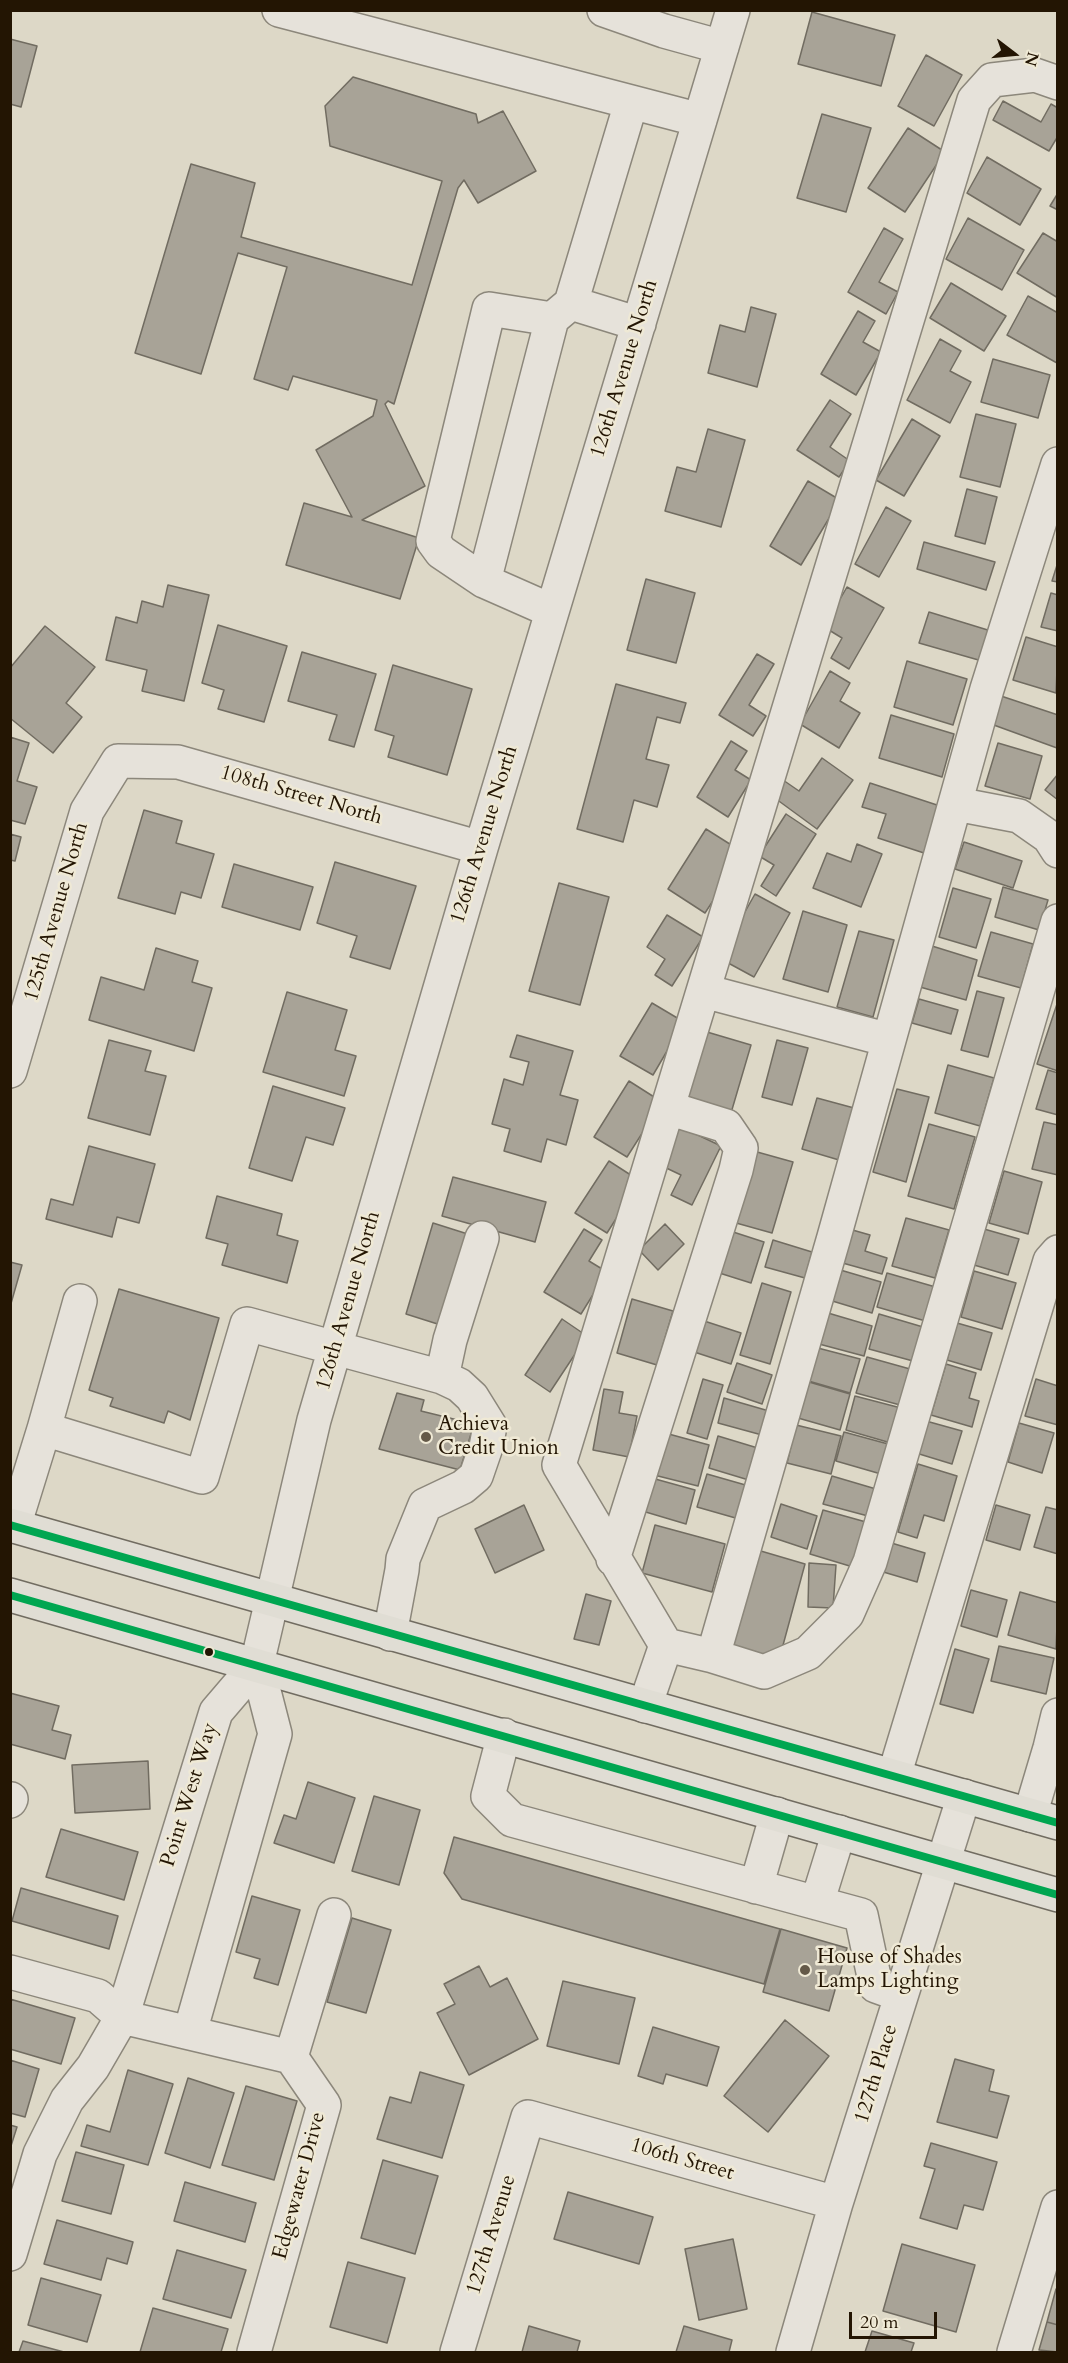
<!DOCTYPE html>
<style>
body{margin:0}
#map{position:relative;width:1068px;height:2363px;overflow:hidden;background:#ddd8c7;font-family:Cardo,serif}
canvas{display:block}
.frame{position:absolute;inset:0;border:12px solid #231503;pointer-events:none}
.north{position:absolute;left:984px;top:24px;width:60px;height:60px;-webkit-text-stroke:4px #efe9d5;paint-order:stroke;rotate:106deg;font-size:16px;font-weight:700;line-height:24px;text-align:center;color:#231503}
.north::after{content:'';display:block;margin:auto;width:21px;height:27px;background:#231503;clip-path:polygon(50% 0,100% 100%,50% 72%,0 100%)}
.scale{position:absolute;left:849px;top:2312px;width:88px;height:27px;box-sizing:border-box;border:3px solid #231503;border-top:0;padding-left:8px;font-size:18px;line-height:21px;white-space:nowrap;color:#231503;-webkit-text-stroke:4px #efe9d5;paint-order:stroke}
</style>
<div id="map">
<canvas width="1068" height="2363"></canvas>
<div class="frame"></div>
<div class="north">N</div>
<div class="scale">20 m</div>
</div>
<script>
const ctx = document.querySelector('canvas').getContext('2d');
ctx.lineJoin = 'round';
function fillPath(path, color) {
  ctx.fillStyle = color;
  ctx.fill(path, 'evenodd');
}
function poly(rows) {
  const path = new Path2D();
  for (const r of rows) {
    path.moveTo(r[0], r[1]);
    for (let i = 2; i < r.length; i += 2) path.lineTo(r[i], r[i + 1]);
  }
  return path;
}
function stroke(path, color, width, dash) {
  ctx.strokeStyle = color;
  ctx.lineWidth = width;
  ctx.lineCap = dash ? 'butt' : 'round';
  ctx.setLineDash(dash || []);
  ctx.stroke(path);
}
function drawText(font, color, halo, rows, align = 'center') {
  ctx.font = font + ' Cardo,serif';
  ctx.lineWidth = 5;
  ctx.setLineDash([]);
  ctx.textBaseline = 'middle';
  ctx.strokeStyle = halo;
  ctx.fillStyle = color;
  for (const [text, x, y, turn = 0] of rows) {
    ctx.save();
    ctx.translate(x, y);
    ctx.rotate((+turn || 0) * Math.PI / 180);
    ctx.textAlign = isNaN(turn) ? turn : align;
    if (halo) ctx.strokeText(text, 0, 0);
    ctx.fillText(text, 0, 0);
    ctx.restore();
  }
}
const building = poly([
 [812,12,895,35,881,86,798,64,812,12],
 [10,39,37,46,21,107,10,104,10,39],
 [926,55,962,75,934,126,898,106,926,55],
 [353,77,476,114,478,123,503,111,536,171,478,203,464,180,458,188,394,404,388,401,385,404,425,486,362,520,419,538,400,599,286,565,304,503,352,517,316,450,373,416,377,400,293,376,288,390,254,379,287,267,238,253,201,374,135,353,191,164,255,183,241,237,412,285,442,181,330,146,325,106,353,77],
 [1003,101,1041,122,1051,104,1058,108,1058,136,1049,151,993,120,1003,101],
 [822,114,871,128,846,212,797,198,822,114],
 [908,128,945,152,905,212,868,188,908,128],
 [987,157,1041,189,1020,225,967,193,987,157],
 [1058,193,1058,210,1050,206,1058,193],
 [968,218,1024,250,1002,290,946,259,968,218],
 [884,228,903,239,879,282,898,292,886,314,848,292,884,228],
 [1043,233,1058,242,1058,298,1017,273,1043,233],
 [951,283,1006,316,984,351,930,318,951,283],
 [1028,296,1058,313,1057,363,1007,335,1028,296],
 [751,307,776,314,757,387,708,373,720,325,745,332,751,307],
 [858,311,875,321,863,342,881,352,856,395,821,374,858,311],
 [940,339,961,351,950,371,971,382,950,423,907,400,940,339],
 [993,359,1050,375,1038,418,981,402,993,359],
 [830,400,851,414,830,447,850,461,839,477,797,450,830,400],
 [976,414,1016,424,1000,487,960,477,976,414],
 [912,419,940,436,904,496,876,480,912,419],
 [708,429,745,440,721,527,665,511,677,467,696,472,708,429],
 [808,481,840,500,801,565,770,546,808,481],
 [967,489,997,497,985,544,955,536,967,489],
 [886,507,911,521,879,577,855,564,886,507],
 [924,542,995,562,986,590,917,569,924,542],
 [1058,562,1058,582,1052,581,1058,562],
 [646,579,695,593,676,663,627,650,646,579],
 [168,585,209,595,184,701,142,691,147,670,106,660,116,617,137,623,142,601,163,607,168,585],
 [847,587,884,608,849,669,831,658,842,638,824,627,847,587],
 [1051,593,1058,595,1058,631,1041,627,1051,593],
 [929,612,991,631,982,661,919,643,929,612],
 [218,625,287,646,264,722,218,709,224,690,202,683,218,625],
 [45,626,95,667,66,703,82,717,53,753,10,718,10,668,45,626],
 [1026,637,1058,647,1056,693,1013,680,1026,637],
 [302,652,376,674,354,747,329,740,337,715,288,701,302,652],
 [757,654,774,664,749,705,766,716,753,736,719,715,757,654],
 [907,661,967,679,953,725,894,707,907,661],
 [393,665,472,689,447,775,388,757,394,736,375,730,393,665],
 [830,671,850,683,840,701,860,713,839,748,800,724,830,671],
 [616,684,686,703,680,723,657,717,646,759,669,765,657,807,634,800,623,842,577,829,616,684],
 [1001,696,1058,715,1057,748,991,724,1001,696],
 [891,715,954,734,942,777,879,758,891,715],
 [10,737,29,743,17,781,37,787,25,824,10,820,10,737],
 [731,741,747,751,735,770,751,780,728,817,697,797,731,741],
 [998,743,1042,756,1030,799,985,786,998,743],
 [822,758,853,780,817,829,772,796,783,780,799,791,822,758],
 [1058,774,1058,800,1045,790,1058,774],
 [870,783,940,806,924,853,878,838,886,814,862,807,870,783],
 [144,810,182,821,176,843,214,854,201,898,181,892,175,914,118,898,144,810],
 [786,814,816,834,776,896,761,886,774,865,759,856,786,814],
 [706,829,744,853,705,913,668,889,706,829],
 [10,834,21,837,15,861,10,860,10,834],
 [964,842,1022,861,1013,888,955,869,964,842],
 [857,844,882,854,861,907,813,888,827,853,851,862,857,844],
 [335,862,416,886,390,969,350,957,357,936,317,923,335,862],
 [234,864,313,887,300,930,222,907,234,864],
 [559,883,609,897,580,1005,529,991,559,883],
 [1003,887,1048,900,1039,930,995,917,1003,887],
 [953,888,991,899,976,948,939,937,953,888],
 [755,894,790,913,754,977,719,958,755,894],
 [803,911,847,925,828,992,783,979,803,911],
 [667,915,703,937,672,986,655,975,665,959,647,947,667,915],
 [859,931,894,940,873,1017,837,1007,859,931],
 [991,932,1033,944,1021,988,978,976,991,932],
 [932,946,977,960,966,1000,920,987,932,946],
 [156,948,198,961,192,982,212,988,194,1051,89,1020,101,977,144,990,156,948],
 [977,991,1004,998,988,1057,961,1050,977,991],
 [287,992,347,1010,335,1050,356,1056,344,1096,263,1072,287,992],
 [919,999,958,1010,951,1034,912,1023,919,999],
 [1058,1001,1058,1071,1037,1064,1058,1001],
 [652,1003,684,1022,653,1075,620,1056,652,1003],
 [707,1032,751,1045,731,1113,687,1100,707,1032],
 [517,1035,573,1051,560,1095,578,1100,566,1145,547,1139,541,1162,504,1151,510,1129,492,1124,504,1079,523,1085,529,1062,510,1057,517,1035],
 [109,1040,151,1051,145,1071,166,1076,150,1135,88,1118,109,1040],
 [777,1040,808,1048,792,1105,762,1097,777,1040],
 [948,1065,994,1078,980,1126,935,1113,948,1065],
 [1048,1070,1058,1073,1058,1115,1036,1109,1048,1070],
 [629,1081,662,1102,627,1157,594,1137,629,1081],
 [273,1086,345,1108,333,1145,306,1137,292,1181,249,1168,273,1086],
 [897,1089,929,1097,906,1182,873,1172,897,1089],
 [817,1098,854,1108,839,1160,802,1149,817,1098],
 [1044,1122,1058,1125,1058,1175,1032,1169,1044,1122],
 [929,1124,975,1137,954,1209,908,1196,929,1124],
 [679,1126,721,1146,692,1205,671,1195,681,1175,660,1165,679,1126],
 [89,1146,155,1164,139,1223,117,1217,112,1237,46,1219,51,1199,73,1205,89,1146],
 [750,1150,793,1162,772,1233,729,1221,750,1150],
 [609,1161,640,1181,607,1233,575,1213,609,1161],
 [1004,1171,1042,1182,1028,1234,989,1223,1004,1171],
 [453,1177,546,1202,535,1242,442,1216,453,1177],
 [217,1196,282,1214,277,1235,298,1241,287,1283,222,1265,228,1244,206,1238,217,1196],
 [906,1218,949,1230,935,1278,892,1266,906,1218],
 [433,1223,474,1236,447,1327,406,1314,433,1223],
 [665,1224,684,1244,658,1270,639,1250,665,1224],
 [584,1229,602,1240,589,1261,607,1272,581,1314,544,1292,584,1229],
 [849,1229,870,1235,865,1251,887,1258,882,1274,839,1262,849,1229],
 [984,1229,1019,1239,1008,1275,974,1265,984,1229],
 [727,1230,764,1242,751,1283,713,1271,727,1230],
 [773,1240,812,1252,805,1278,765,1267,773,1240],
 [10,1262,22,1265,10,1307,10,1262],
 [837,1269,881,1282,872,1313,829,1300,837,1269],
 [974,1271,1016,1283,1002,1329,961,1317,974,1271],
 [887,1273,939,1288,929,1322,877,1307,887,1273],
 [762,1283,791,1292,770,1364,740,1355,762,1283],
 [119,1289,219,1318,190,1420,168,1411,164,1423,110,1406,113,1398,89,1390,119,1289],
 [632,1299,673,1311,657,1365,617,1353,632,1299],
 [828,1313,872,1326,864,1356,819,1344,828,1313],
 [879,1314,923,1327,913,1361,869,1349,879,1314],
 [695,1318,741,1333,731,1364,685,1349,695,1318],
 [562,1319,587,1336,550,1392,525,1375,562,1319],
 [957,1323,992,1333,981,1370,947,1360,957,1323],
 [814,1347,860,1359,850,1393,805,1380,814,1347],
 [867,1357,910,1369,900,1405,856,1393,867,1357],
 [737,1363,772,1375,762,1404,727,1392,737,1363],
 [946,1364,976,1373,969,1398,979,1401,972,1427,931,1415,946,1364],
 [703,1379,723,1385,707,1439,687,1433,703,1379],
 [1036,1379,1058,1386,1058,1425,1025,1416,1036,1379],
 [809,1382,850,1394,840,1430,798,1418,809,1382],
 [604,1389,623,1392,619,1413,637,1416,629,1457,593,1450,604,1389],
 [397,1393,424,1400,421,1411,474,1424,460,1470,379,1449,397,1393],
 [855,1396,901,1408,891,1443,846,1430,855,1396],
 [724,1398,769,1411,762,1435,718,1423,724,1398],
 [926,1421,962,1431,952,1464,916,1453,926,1421],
 [1019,1423,1054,1433,1042,1473,1008,1462,1019,1423],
 [796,1425,841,1436,831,1474,787,1463,796,1425],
 [844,1432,888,1444,881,1474,836,1461,844,1432],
 [665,1433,709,1445,698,1486,654,1475,665,1433],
 [718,1436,761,1449,752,1481,709,1468,718,1436],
 [918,1464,957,1476,944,1521,924,1515,917,1538,898,1532,918,1464],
 [707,1474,749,1486,739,1519,697,1507,707,1474],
 [832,1476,876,1489,868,1516,823,1504,832,1476],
 [648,1477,695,1490,686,1524,639,1510,648,1477],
 [781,1504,817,1516,807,1549,771,1537,781,1504],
 [524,1505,544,1550,495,1573,475,1529,524,1505],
 [996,1505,1030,1515,1020,1550,986,1540,996,1505],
 [1046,1507,1058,1510,1058,1554,1034,1547,1046,1507],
 [823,1510,866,1522,853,1567,810,1554,823,1510],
 [655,1525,725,1544,712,1592,642,1573,655,1525],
 [888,1542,925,1553,917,1582,880,1571,888,1542],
 [754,1549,805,1564,779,1660,728,1646,754,1549],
 [809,1563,836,1565,833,1608,808,1607,809,1563],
 [971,1590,1007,1600,997,1637,961,1626,971,1590],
 [1020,1592,1058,1603,1056,1649,1008,1635,1020,1592],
 [586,1594,611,1601,599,1645,574,1639,586,1594],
 [999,1646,1054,1658,1046,1694,991,1681,999,1646],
 [955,1649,989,1659,973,1713,940,1704,955,1649],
 [10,1693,59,1706,52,1730,71,1735,65,1759,10,1744,10,1693],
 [148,1761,150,1809,75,1813,72,1765,148,1761],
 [308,1782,355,1798,334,1863,274,1843,284,1815,296,1819,308,1782],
 [374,1796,420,1810,399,1885,352,1871,374,1796],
 [61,1829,138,1852,124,1900,46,1877,61,1829],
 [454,1837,780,1929,764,1984,462,1899,444,1873,454,1837],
 [21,1888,118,1916,109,1949,12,1921,21,1888],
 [252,1896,300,1910,278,1985,254,1978,260,1959,236,1952,252,1896],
 [352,1918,391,1930,366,2013,327,2002,352,1918],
 [781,1929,847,1948,829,2011,763,1992,781,1929],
 [479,1966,490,1987,507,1978,538,2039,469,2075,437,2013,455,2004,444,1984,479,1966],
 [563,1981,635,1998,619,2064,547,2046,563,1981],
 [10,1999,75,2018,61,2064,10,2049,10,1999],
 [785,2020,829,2056,768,2132,724,2096,785,2020],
 [653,2027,719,2047,707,2086,666,2074,663,2084,638,2076,653,2027],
 [955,2059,994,2070,989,2091,1009,2096,997,2138,937,2122,955,2059],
 [10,2060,39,2069,25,2117,10,2113,10,2060],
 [128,2070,173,2084,148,2165,81,2146,87,2125,110,2132,128,2070],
 [420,2072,464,2085,442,2158,377,2139,390,2097,411,2103,420,2072],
 [188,2078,234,2093,210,2168,165,2153,188,2078],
 [246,2086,297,2101,274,2180,222,2165,246,2086],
 [10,2125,17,2127,10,2149,10,2125],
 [931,2143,997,2162,983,2210,964,2205,957,2229,920,2218,935,2169,924,2166,931,2143],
 [76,2152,124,2165,111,2214,62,2201,76,2152],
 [383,2160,438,2176,415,2254,361,2238,383,2160],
 [185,2182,256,2203,245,2242,174,2221,185,2182],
 [568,2192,653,2217,639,2264,554,2239,568,2192],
 [57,2220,133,2242,127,2264,107,2258,101,2280,44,2264,57,2220],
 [733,2239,747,2309,699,2320,685,2249,733,2239],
 [902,2244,975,2265,956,2332,883,2311,902,2244],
 [177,2250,246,2270,231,2318,163,2299,177,2250],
 [348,2262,405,2278,387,2343,330,2327,348,2262],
 [41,2278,101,2295,87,2342,28,2325,41,2278],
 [1056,2289,1058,2289,1058,2325,1047,2322,1056,2289],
 [153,2308,228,2329,221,2352,140,2352,153,2308],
 [1047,2322,1058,2325,1058,2352,1039,2350,1047,2322],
 [529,2326,580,2341,577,2352,522,2352,529,2326],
 [684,2326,732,2340,729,2352,676,2352,684,2326],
 [872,2331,914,2343,911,2352,865,2352,872,2331],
 [23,2341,64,2352,19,2352,23,2341]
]);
const minor = poly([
 [279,10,700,120],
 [604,10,664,31,722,47],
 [631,103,571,303,639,324],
 [552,319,489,309,433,541,441,552,484,581,552,611],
 [484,581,552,319,571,303],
 [956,804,1019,816,1049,837,1058,851],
 [704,991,889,1040],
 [10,1071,87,811,118,761,178,762,481,848],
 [442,1377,450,1340,482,1238],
 [44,1429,80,1301],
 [14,1526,44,1429,202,1477,247,1324,442,1377,459,1385,472,1397,490,1426,486,1447,476,1476,463,1487,425,1505,403,1559,402,1570,390,1634],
 [613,1559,736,1170,741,1148,726,1126,668,1108],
 [666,1645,713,1656,764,1672,808,1653,847,1614,870,1562,1058,921],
 [713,1656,834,1237,987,689,1058,464],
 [645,1706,666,1645,559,1465,974,100,992,80,1035,75,1058,83],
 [504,1735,488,1796,512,1820,861,1915,876,1986,901,1995],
 [894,1776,1050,1261,1058,1252],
 [10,1801,11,1799],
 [1030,1815,1050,1748,1058,1715],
 [756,1887,777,1814],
 [817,1903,839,1832],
 [10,1972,98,1996,122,2017,291,2057,324,2105,254,2352],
 [190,2032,275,1734,257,1664],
 [291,2057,334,1915],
 [10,2254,40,2154,67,2100,93,2067,122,2017,216,1712,257,1664,314,1420,481,848,733,10],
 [457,2352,528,2117,836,2203],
 [793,2352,836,2203,964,1796],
 [1014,2352,1058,2207]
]);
const major = poly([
 [10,1525,1058,1823],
 [10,1595,1058,1895]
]);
const bus1 = poly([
 [10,1525,1058,1823],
 [10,1595,1058,1895]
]);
const markers = [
 [426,1437,6,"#645948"],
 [209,1652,5,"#231503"],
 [805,1970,6,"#645948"]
];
const streetNames = [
 ["126th Avenue North",625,369,-73],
 ["108th Street North",301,796,16],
 ["126th Avenue North",485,835,-73],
 ["125th Avenue North",57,912,-74],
 ["126th Avenue North",349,1301,-74],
 ["Point West Way",190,1795,-73],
 ["127th Place",877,2074,-73],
 ["106th Street",682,2160,16],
 ["Edgewater Drive",300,2186,-75],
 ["127th Avenue",492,2235,-73]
];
const poiNames = [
 ["Achieva",438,1425],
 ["Credit Union",438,1449],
 ["House of Shades",817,1958],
 ["Lamps Lighting",817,1982]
];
fillPath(building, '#a8a397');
stroke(building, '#716c61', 1.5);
stroke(minor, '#8c877b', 36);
stroke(major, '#716c61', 36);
stroke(minor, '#e6e2da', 33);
stroke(major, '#e0ddd4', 33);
stroke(bus1, '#00a651', 8);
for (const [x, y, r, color] of markers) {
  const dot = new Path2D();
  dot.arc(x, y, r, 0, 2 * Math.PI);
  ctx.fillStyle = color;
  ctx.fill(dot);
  stroke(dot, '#efe9d5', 2);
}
drawText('21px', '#231503', '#efe9d5', streetNames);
drawText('21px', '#231503', '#efe9d5', poiNames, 'left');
</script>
